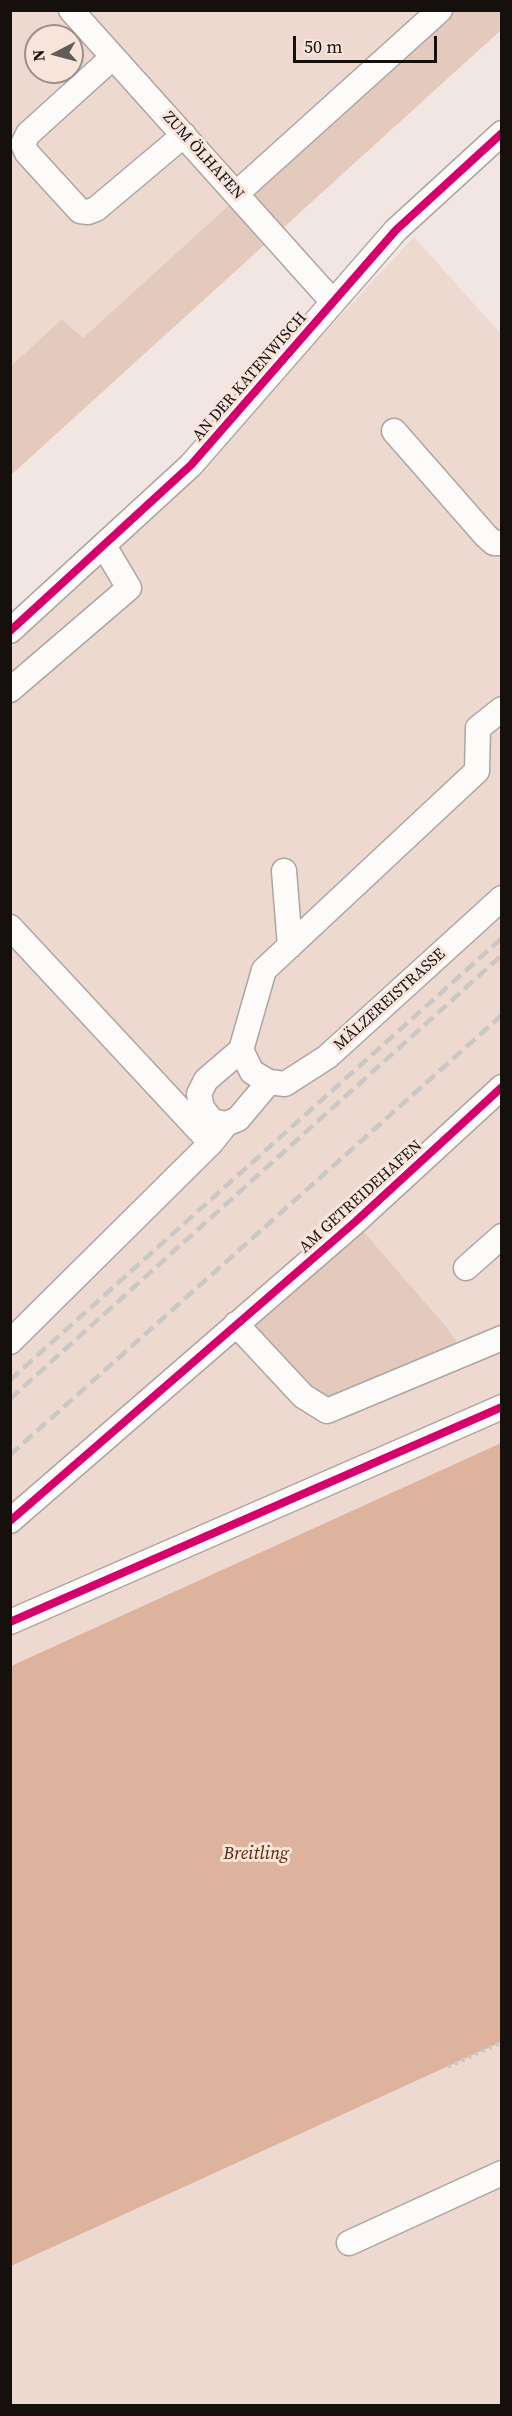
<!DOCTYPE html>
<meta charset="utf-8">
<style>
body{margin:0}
#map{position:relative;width:512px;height:2416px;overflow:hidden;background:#f1e6e1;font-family:"Source Serif 4",serif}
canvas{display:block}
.frame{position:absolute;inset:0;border:12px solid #16100d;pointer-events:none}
.north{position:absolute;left:24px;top:24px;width:60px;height:60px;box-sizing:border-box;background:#f7e4db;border:2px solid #9d8f89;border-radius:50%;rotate:264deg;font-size:16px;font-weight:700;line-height:24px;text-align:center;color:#16100d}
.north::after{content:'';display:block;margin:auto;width:21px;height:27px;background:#635b57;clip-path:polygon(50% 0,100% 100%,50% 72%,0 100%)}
.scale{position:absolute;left:293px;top:36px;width:144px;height:27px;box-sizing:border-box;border:3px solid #16100d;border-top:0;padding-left:8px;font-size:18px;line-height:21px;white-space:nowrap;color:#16100d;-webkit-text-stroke:4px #f7e4db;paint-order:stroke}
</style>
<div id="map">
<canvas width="512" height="2416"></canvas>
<div class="frame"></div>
<div class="north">N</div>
<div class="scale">50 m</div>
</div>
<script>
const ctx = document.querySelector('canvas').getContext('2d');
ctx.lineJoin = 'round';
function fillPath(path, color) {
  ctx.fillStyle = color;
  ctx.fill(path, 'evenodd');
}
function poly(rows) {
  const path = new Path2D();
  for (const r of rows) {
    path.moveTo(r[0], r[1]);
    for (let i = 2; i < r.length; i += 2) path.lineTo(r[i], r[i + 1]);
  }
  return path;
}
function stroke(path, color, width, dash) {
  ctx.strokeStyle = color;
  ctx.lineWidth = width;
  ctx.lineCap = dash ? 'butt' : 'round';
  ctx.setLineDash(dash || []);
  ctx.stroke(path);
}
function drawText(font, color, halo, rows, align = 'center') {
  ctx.font = font + ' "Source Serif 4",serif';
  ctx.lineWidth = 6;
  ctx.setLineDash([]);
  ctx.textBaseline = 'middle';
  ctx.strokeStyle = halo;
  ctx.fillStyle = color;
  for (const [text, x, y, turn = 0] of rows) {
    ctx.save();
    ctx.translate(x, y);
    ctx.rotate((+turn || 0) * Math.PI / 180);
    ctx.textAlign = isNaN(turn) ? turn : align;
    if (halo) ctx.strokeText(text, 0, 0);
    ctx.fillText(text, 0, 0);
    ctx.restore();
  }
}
const built = poly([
 [11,11,442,11,83,338,62,319,11,366],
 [36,36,72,36,72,72,36,72],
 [414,237,501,334,501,1443,11,1666,11,648,153,517],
 [501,2042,501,2405,11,2405,10,2266]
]);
const green = poly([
 [442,11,501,11,501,30,11,475,11,366,62,319,83,338],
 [355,1222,448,1329,465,1354,327,1411,236,1324]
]);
const water = poly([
 [501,1443,501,2042,11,2266,11,1666]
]);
const path = poly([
 [448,2067,502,2042]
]);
const minor = poly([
 [71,10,333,302],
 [113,57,28,134,23,144,27,153,80,211,88,212,96,209,184,135],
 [237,193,440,10],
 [394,431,486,536,494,543,502,543],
 [10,631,191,465,396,230,502,133],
 [10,690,129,588,104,546],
 [284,871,290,946],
 [10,927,211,1143],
 [241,1050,264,970,477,771,478,728,502,709],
 [269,1082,238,1119,226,1124,212,1121,202,1108,199,1094,206,1080,241,1050,252,1072,269,1082,285,1084,327,1057,502,898],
 [466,1268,502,1236],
 [236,1324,303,1396,327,1411,502,1338],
 [10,1342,211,1143,226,1124],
 [10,1521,355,1222,502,1087],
 [10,1622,502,1407],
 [349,2243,502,2173]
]);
const rail = poly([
 [10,1380,502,938],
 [10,1399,502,955],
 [10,1455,502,1015]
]);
const cycleway = poly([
 [10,631,191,465,396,230,502,133],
 [10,1521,355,1222,502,1087],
 [10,1622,502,1407]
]);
const streetNames = [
 ["ZUM ÖLHAFEN",203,156,48],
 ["AN DER KATENWISCH",250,377,-49],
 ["MÄLZEREISTRASSE",390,1000,-42],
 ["AM GETREIDEHAFEN",361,1197,-42]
];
const waterNames = [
 ["Breitling",256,1854]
];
fillPath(built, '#edd9d0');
fillPath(green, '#e4c9bd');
fillPath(water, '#ddb39e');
stroke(minor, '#ada5a1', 27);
stroke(path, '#c9c6c4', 4, [3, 4.5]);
stroke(minor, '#fdfbfa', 24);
stroke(rail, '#cbc7c6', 4.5, [12, 6]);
stroke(cycleway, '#d6006c', 8);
drawText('16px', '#16100d', '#f7e4db', streetNames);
drawText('italic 18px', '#5a2708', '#f7e4db', waterNames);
</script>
